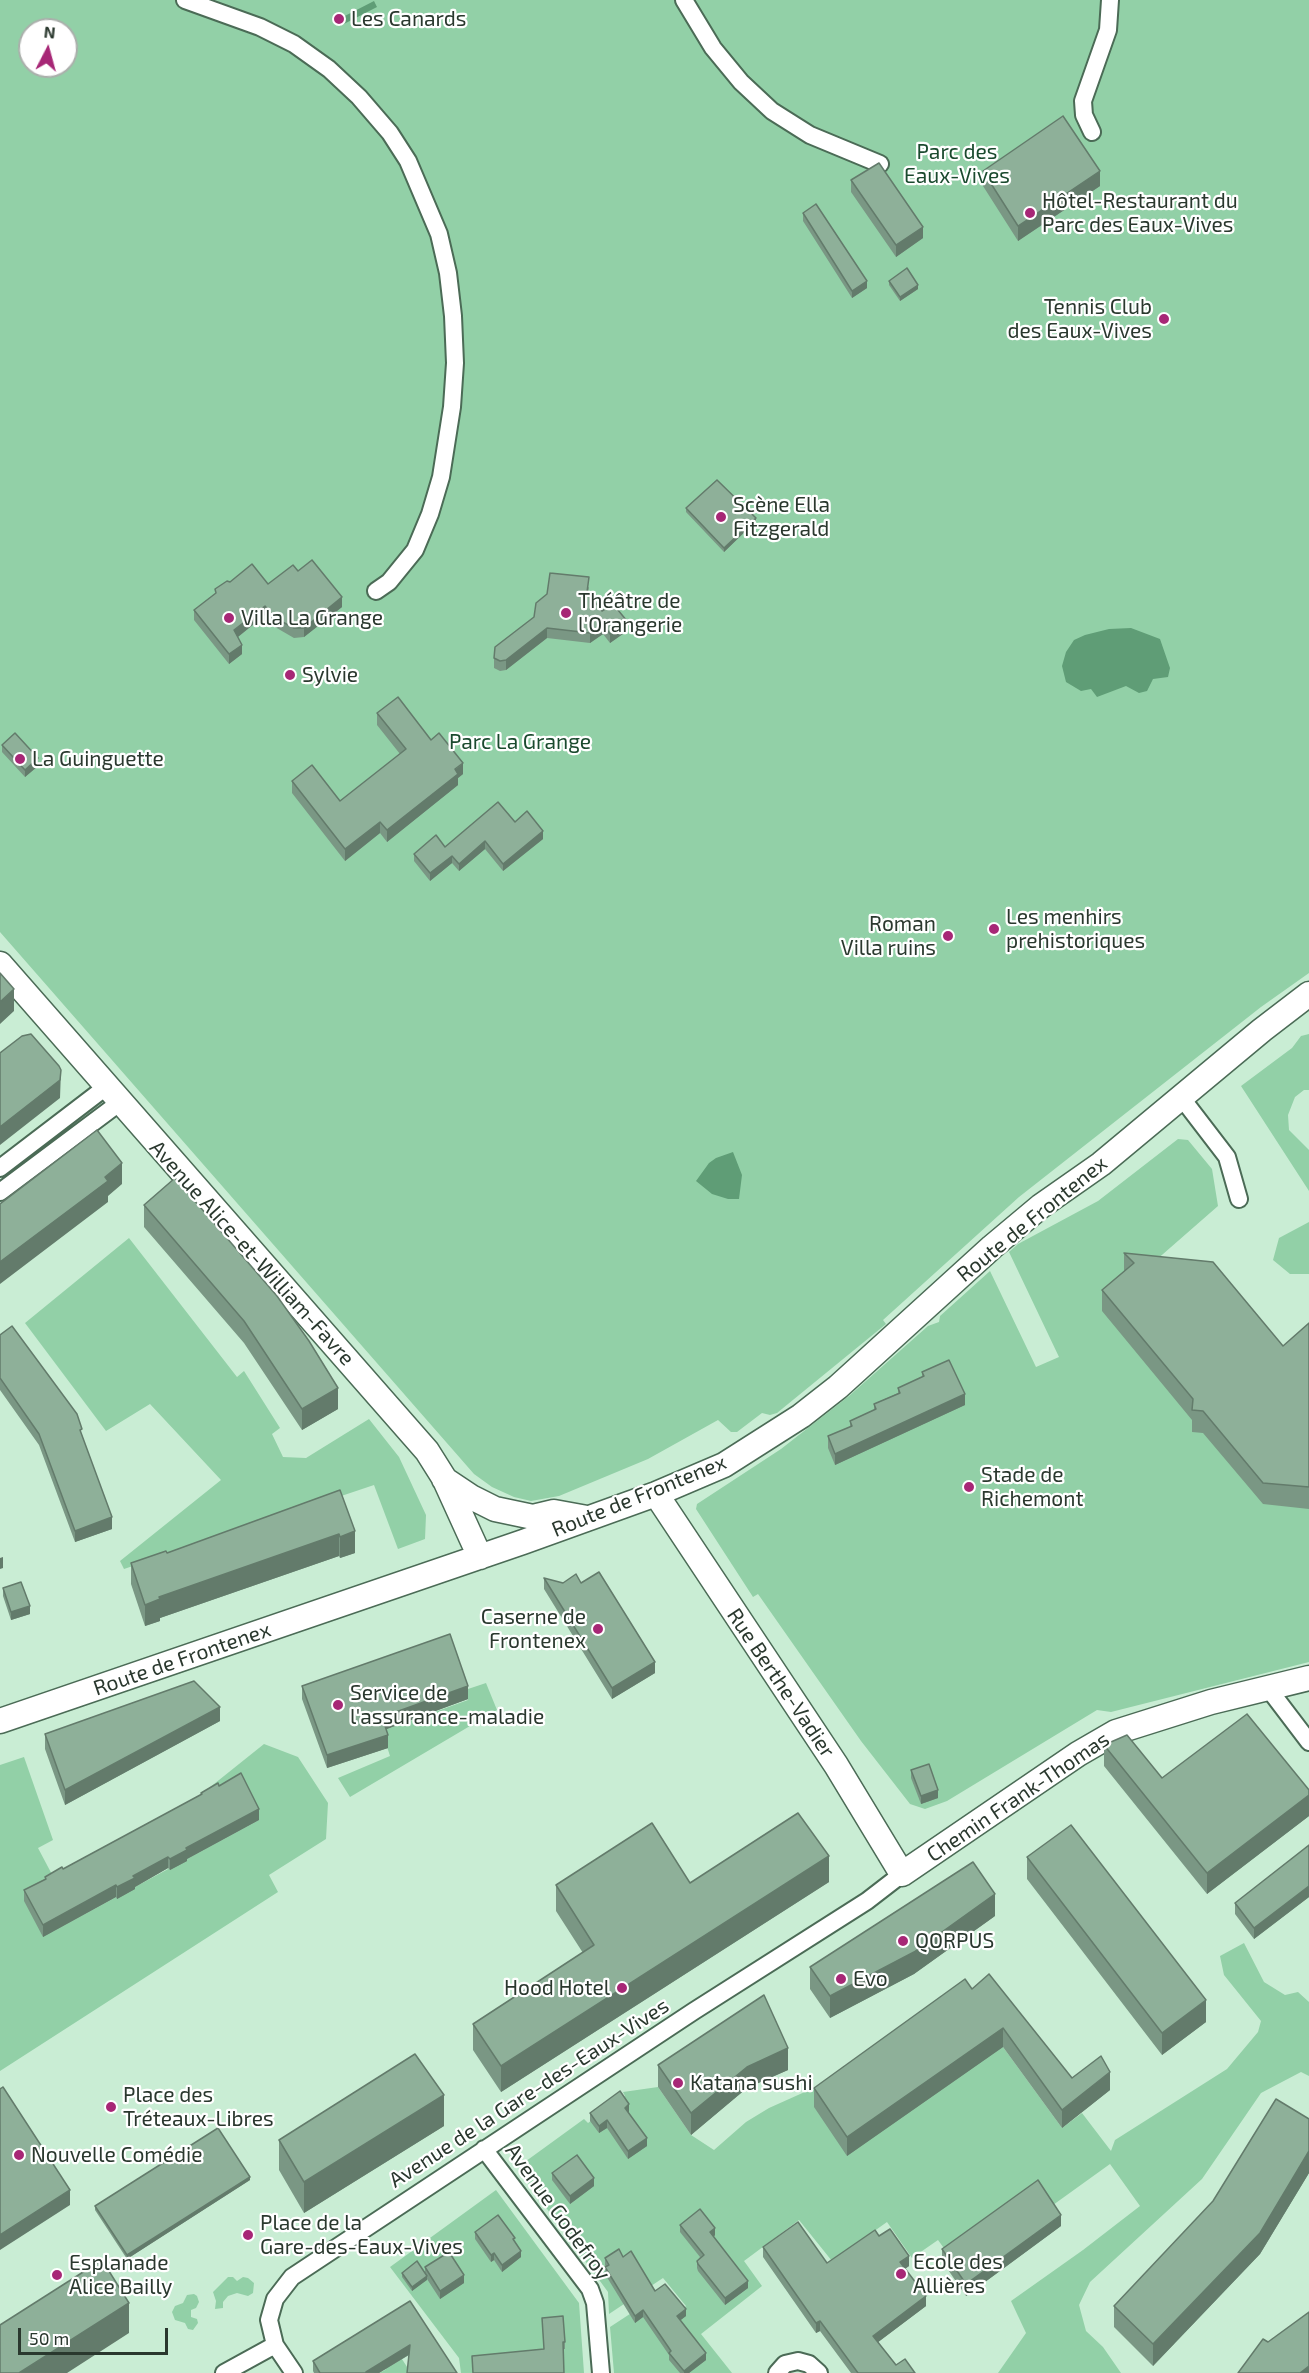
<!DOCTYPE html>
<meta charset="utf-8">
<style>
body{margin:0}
#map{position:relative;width:1309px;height:2373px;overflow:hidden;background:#c9edd4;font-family:"Exo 2",sans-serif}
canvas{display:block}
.north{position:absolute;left:18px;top:18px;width:60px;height:60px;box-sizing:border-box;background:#fff;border:2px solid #aaafab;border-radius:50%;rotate:6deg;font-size:16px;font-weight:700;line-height:24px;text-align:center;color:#2a382e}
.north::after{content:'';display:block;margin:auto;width:21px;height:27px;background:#a72776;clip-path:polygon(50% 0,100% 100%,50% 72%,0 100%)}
.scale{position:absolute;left:18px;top:2328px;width:150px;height:27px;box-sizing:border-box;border:3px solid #2a382e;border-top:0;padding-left:8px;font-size:18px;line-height:21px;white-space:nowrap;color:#2a382e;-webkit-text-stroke:4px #fff;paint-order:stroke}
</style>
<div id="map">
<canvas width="1309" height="2373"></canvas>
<div class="north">N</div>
<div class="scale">50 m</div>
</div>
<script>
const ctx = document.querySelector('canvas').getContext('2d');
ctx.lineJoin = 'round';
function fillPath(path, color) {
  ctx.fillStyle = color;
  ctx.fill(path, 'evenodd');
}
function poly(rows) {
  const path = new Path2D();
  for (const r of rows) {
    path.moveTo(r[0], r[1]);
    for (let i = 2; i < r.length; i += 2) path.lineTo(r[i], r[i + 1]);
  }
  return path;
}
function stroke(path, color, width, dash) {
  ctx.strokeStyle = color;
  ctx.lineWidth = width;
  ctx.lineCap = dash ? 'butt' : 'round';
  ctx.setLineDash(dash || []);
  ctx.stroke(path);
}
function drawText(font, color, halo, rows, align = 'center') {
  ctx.font = font + ' "Exo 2",sans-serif';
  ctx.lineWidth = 4.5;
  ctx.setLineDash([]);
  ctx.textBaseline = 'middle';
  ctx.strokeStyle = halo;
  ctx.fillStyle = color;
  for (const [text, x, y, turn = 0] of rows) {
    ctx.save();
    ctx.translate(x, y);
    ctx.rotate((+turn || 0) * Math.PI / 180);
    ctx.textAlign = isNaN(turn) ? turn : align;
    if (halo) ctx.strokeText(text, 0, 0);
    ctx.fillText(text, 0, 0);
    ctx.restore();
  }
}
const green = poly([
 [0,0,1309,0,1309,973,1261,1007,1019,1197,883,1320,886,1324,777,1413,770,1415,762,1413,737,1432,731,1432,718,1420,648,1459,559,1496,531,1501,514,1497,492,1487,474,1474,0,932],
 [30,30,66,30,66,66,30,66],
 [1309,1034,1309,1090,1304,1090,1295,1097,1288,1115,1289,1130,1309,1150,1309,1191,1241,1086,1292,1048,1301,1036],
 [1178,1139,1188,1140,1212,1169,1218,1206,1131,1282,1309,1509,1309,1662,1111,1712,1097,1710,947,1801,925,1809,910,1804,861,1741,758,1594,753,1597,696,1509,697,1504,781,1449,849,1396,928,1326,939,1322,940,1316,990,1271,1036,1367,1059,1357,1009,1252,1018,1244,1098,1201],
 [1309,1222,1309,1274,1290,1274,1273,1260,1279,1238],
 [129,1238,237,1377,244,1371,280,1428,272,1434,283,1457,306,1458,369,1419,399,1457,426,1515,425,1539,398,1549,374,1485,124,1569,120,1561,221,1480,150,1404,106,1431,25,1323],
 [486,1683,497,1710,350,1797,338,1778,390,1756,382,1731,468,1700,465,1690],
 [264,1744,298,1757,328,1803,326,1839,269,1875,278,1892,0,2071,0,1765,24,1757,53,1840,38,1848,56,1882,44,1936,259,1820,204,1792],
 [1244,1943,1264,1982,1285,1995,1298,1992,1309,2002,1309,2076,1301,2072,1261,2093,1202,2179,1090,2282,1079,2305,1086,2331,1103,2347,1121,2373,998,2373,1026,2333,1011,2301,1083,2250,1140,2206,1110,2164,1053,2205,946,2251,938,2240,912,2258,887,2222,832,2261,799,2220,744,2261,762,2286,701,2334,732,2373,614,2373,610,2327,665,2291,682,2310,686,2306,663,2278,609,2314,608,2292,520,2172,522,2164,584,2119,588,2123,625,2096,623,2092,658,2087,691,2135,714,2150,746,2122,769,2108,827,2082,1003,2047,1062,2128,1082,2113,1111,2151,1115,2140,1227,2069,1258,2032,1261,2021,1224,1975,1220,1956],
 [496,2190,579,2303,584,2373,461,2373,459,2358,390,2267],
 [228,2277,233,2277,237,2281,243,2277,248,2278,254,2283,253,2293,248,2296,237,2293,228,2296,223,2302,223,2308,215,2309,216,2301,213,2292],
 [194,2294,197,2296,199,2302,196,2308,191,2310,191,2317,197,2319,198,2323,193,2330,188,2329,185,2323,175,2320,172,2312,175,2306,183,2303,187,2295],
 [398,2353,411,2373,379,2373,385,2370]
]);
const water = poly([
 [374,1,377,7,340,26,337,20],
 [1131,628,1160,639,1170,668,1168,677,1153,679,1147,691,1139,693,1126,686,1097,697,1091,689,1081,691,1066,682,1062,666,1066,652,1074,640,1085,635,1109,629],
 [733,1152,742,1175,739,1199,728,1199,712,1194,696,1181,709,1163,716,1158]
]);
const street = poly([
 [185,0,260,27,294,44,329,69,359,97,390,133,408,161,439,234,448,273,453,316,455,363,452,407,441,477,430,514,415,550,389,582,376,591],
 [684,0,713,48,741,82,772,111,810,135,880,164],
 [1092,132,1084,115,1083,101,1108,30,1110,0],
 [1181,1097,1227,1157,1239,1199],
 [0,1168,106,1087],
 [0,1192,119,1103],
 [1268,1688,1309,1742],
 [484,2149,590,2289,595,2303,601,2373],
 [224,2373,275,2345],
 [294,2373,275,2345,269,2320,275,2299,292,2277,694,2011,867,1901,902,1874],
 [777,2373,785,2364,798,2361,809,2364,819,2373]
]);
const secondary = poly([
 [0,964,427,1451,444,1478,480,1557],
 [444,1479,471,1497,495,1509,533,1517,554,1512,587,1518],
 [656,1494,836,1765,902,1874,1078,1754,1116,1732,1211,1702,1309,1678],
 [0,1721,523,1542,656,1494,724,1465,801,1416,838,1387,992,1247,1041,1206,1101,1164,1262,1030,1309,994]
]);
const wall = poly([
 [983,171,1100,186,1018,241,983,186],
 [851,180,923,238,896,257,851,192],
 [803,213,867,288,852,298,803,221],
 [889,281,918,289,900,301,889,285],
 [686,508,756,521,724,552,686,512],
 [298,571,342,607,304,637,294,638,275,627,265,615,238,637,242,654,229,664,194,620,194,610,230,582,268,584],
 [589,587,588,594,602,611,627,631,610,643,603,634,590,643,547,638,506,670,500,671,494,668,494,658,534,617],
 [377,713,431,740,463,774,458,778,458,785,387,842,380,833,345,861,292,793,292,781,340,801,400,754,377,725],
 [2,745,38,766,25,777,2,752],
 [515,822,543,839,503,871,485,849,459,871,452,863,430,881,414,861,414,854,445,847],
 [144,1205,338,1409,302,1430,244,1343,144,1227],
 [1124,1253,1283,1346,1309,1323,1309,1509,1263,1504,1203,1433,1192,1432,1192,1420,1102,1311,1102,1290,1124,1271],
 [0,1335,82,1435,112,1529,75,1542,39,1445,0,1390],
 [922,1372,965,1405,835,1465,828,1448,828,1436,850,1427,850,1421,874,1410,874,1404,898,1393,898,1388,922,1377],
 [340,1490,355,1553,340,1558,339,1556,160,1618,160,1621,145,1626,131,1584,131,1563,167,1553],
 [544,1578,563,1583,581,1583,655,1673,612,1699,544,1589],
 [3,1588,30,1614,11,1620,3,1596],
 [302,1686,468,1699,386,1729,388,1748,327,1768,302,1699],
 [220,1721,65,1805,45,1749,45,1734],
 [1104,1745,1162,1778,1309,1790,1309,1816,1207,1894,1104,1766],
 [911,1770,938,1798,921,1804,911,1778],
 [219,1786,259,1820,187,1859,187,1861,170,1870,168,1868,135,1887,135,1889,117,1899,116,1897,43,1937,24,1901,24,1890,45,1879,45,1877,63,1869,201,1795,201,1793],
 [1309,1845,1309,1897,1254,1939,1235,1914,1235,1903],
 [1027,1857,1206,2022,1162,2055,1027,1879],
 [829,1882,501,2092,473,2050,473,2024,583,1953,556,1911,556,1885],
 [995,1916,914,1974,830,2018,810,1989,810,1967],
 [972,1989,1072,2078,1110,2090,1062,2128,1003,2047,847,2156,814,2107,814,2088],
 [658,2065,788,2070,747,2088,691,2135,658,2087],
 [629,2112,629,2113,647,2146,628,2159,607,2128,599,2133,590,2121,590,2113],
 [1309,2119,1309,2173,1260,2254,1153,2366,1114,2327,1114,2306],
 [444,2126,304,2213,279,2170,279,2140],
 [552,2173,594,2186,570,2204,552,2180],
 [250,2180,127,2259,95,2210,95,2206],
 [680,2225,715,2235,714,2237,748,2288,725,2305,698,2271,697,2268,697,2261,700,2257,680,2232],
 [1061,2226,966,2296,942,2261,942,2249],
 [475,2232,515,2242,521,2257,502,2272,494,2260,491,2262,475,2239],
 [879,2236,909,2266,905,2269,926,2306,878,2342,896,2365,915,2373,851,2373,820,2331,816,2333,763,2257,763,2247,827,2263],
 [623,2257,655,2291,686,2316,680,2320,706,2360,689,2373,680,2373,669,2360,669,2355,643,2317,635,2323,605,2274,606,2267,605,2265,605,2258],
 [425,2267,464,2283,440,2299,427,2279,412,2291,402,2277,402,2273,425,2272],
 [410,2301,409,2355,379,2373,314,2373,313,2371,313,2361],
 [542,2318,565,2342,565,2349,563,2349,564,2373,473,2373,472,2356,544,2349]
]);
const shadedWall = poly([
 [1100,171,1100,186,1018,241,1018,226],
 [923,227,923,238,896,257,896,245],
 [867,281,867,288,852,298,852,291],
 [918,285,918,289,900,301,900,297],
 [756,518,756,521,724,552,724,548],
 [342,597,342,607,304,637,304,628],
 [265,606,265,615,234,640,234,630],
 [627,621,627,631,610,643,610,634],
 [603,624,603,634,590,643,590,633],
 [547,628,547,638,506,670,506,660],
 [242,645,242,654,229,664,229,654],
 [38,758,38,766,25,777,25,770],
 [463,763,463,774,458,778,458,785,387,842,387,830],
 [380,822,380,833,345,861,345,849],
 [543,831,543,839,503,871,503,864],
 [485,841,485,849,459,871,459,864],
 [452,856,452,863,430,881,430,873],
 [14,989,14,1011,0,1024,0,1002],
 [61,1070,60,1098,0,1145,0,1127],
 [122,1163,122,1184,108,1196,108,1202,0,1284,0,1262],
 [338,1388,338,1409,302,1430,302,1409],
 [965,1394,965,1405,835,1465,835,1454],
 [112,1517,112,1529,75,1542,75,1531],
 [355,1531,355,1553,340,1558,340,1537],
 [339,1534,339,1556,160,1618,160,1621,145,1626,145,1605,159,1597],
 [3,1557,3,1568,0,1569,0,1558],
 [30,1606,30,1614,11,1620,11,1612],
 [655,1662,655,1673,612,1699,612,1688],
 [468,1686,468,1699,382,1731,382,1717],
 [220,1707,220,1721,65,1805,65,1790],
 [388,1735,388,1748,327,1768,327,1755],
 [938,1790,938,1798,921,1804,921,1796],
 [1309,1795,1309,1816,1207,1894,1207,1873],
 [259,1809,259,1820,187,1859,187,1861,170,1870,170,1859,186,1848],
 [829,1856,829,1882,501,2092,501,2066],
 [168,1857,168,1868,135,1887,135,1889,117,1899,117,1887,133,1876],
 [116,1885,116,1897,43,1937,43,1925],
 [1309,1886,1309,1897,1254,1939,1254,1928],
 [995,1894,995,1916,914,1974,830,2018,830,1996],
 [1206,2000,1206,2022,1162,2055,1162,2033],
 [1003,2028,1003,2047,847,2156,847,2137],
 [788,2048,788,2070,747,2088,691,2135,691,2113,747,2067],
 [1110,2072,1110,2090,1062,2128,1062,2110],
 [444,2095,444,2126,304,2213,304,2182],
 [629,2104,629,2112,625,2115,625,2108],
 [607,2120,607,2128,599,2133,599,2126],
 [647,2138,647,2146,628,2159,628,2151],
 [1309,2151,1309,2173,1260,2254,1153,2366,1153,2344],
 [250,2177,250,2180,127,2259,127,2255],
 [594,2178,594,2186,570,2204,570,2196],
 [70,2190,70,2205,0,2250,0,2235],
 [1061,2215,1061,2226,966,2296,966,2284],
 [715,2228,715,2235,710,2240,710,2232],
 [521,2251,521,2257,502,2272,502,2265],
 [494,2253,494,2260,491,2262,491,2255],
 [909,2256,909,2266,900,2272,900,2262],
 [464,2275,464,2283,440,2299,440,2291],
 [427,2276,427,2280,412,2291,412,2287],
 [748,2281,748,2288,725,2305,725,2298],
 [926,2296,926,2306,873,2346,873,2336],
 [129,2303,129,2333,67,2373,19,2373],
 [686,2309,686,2316,677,2323,677,2316],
 [643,2310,643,2317,635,2323,635,2316],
 [820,2321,820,2331,816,2333,816,2323],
 [410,2345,410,2354,379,2373,366,2373,366,2372],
 [706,2353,706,2360,689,2373,684,2373,684,2371],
 [1309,2366,1309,2373,1300,2373]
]);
const building = poly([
 [1063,116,1100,171,1018,226,983,171,1063,116],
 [879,163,923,227,896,245,851,180,879,163],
 [816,204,867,281,852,291,803,213,816,204],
 [907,268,918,285,900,297,889,281,907,268],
 [717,480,756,518,724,548,686,508,717,480],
 [312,560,342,597,304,628,294,628,275,618,265,606,234,630,242,645,229,654,194,610,216,593,215,589,227,581,230,582,252,564,268,584,293,565,298,571,312,560],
 [550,573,589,577,587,592,602,611,613,604,627,621,610,634,603,624,590,633,547,628,506,660,500,661,494,658,495,647,534,617,536,603,547,594,550,573],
 [398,697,431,740,439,733,463,763,455,769,458,774,387,830,380,822,345,849,292,781,312,765,340,801,406,749,377,713,398,697],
 [15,733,38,758,25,770,2,745,15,733],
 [498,802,515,822,527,811,543,831,503,864,485,841,459,864,452,856,430,873,414,854,436,835,445,847,498,802],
 [0,973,14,989,0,1002,0,973],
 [31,1034,59,1066,61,1070,60,1080,0,1127,0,1053,22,1036,31,1034],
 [97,1130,122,1163,105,1177,108,1181,0,1262,0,1204,97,1130],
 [175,1178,277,1296,309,1341,338,1388,302,1409,244,1321,144,1205,175,1178],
 [1124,1253,1213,1262,1283,1346,1309,1323,1309,1487,1263,1483,1203,1411,1192,1410,1193,1399,1102,1290,1134,1263,1124,1253],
 [12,1326,77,1414,82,1429,80,1430,112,1517,75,1531,39,1434,0,1378,0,1335,12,1326],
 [949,1360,965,1394,835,1454,828,1436,852,1426,850,1421,876,1409,874,1404,900,1393,898,1388,924,1376,922,1372,949,1360],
 [340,1490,355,1531,340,1537,339,1534,159,1597,160,1599,145,1605,131,1563,166,1551,167,1553,340,1490],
 [599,1572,655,1662,612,1688,544,1578,563,1583,576,1574,581,1583,599,1572],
 [21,1582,30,1606,11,1612,3,1588,21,1582],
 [450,1634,468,1686,382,1717,388,1735,327,1755,302,1686,450,1634],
 [194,1681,220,1707,65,1790,45,1734,194,1681],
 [1247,1714,1309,1790,1309,1795,1207,1873,1104,1745,1127,1735,1162,1778,1247,1714],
 [929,1764,938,1790,921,1796,911,1770,929,1764],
 [241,1773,259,1809,186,1848,187,1850,170,1859,168,1857,133,1876,135,1878,117,1887,116,1885,43,1925,24,1890,46,1879,45,1877,62,1867,63,1869,202,1794,201,1793,218,1783,219,1786,241,1773],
 [798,1813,829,1856,501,2066,473,2024,594,1945,556,1885,652,1823,690,1883,798,1813],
 [1071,1825,1206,2000,1162,2033,1027,1857,1071,1825],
 [1309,1845,1309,1886,1254,1928,1235,1903,1309,1845],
 [973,1862,995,1894,914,1952,830,1996,810,1967,973,1862],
 [989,1974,1072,2078,1101,2056,1110,2072,1062,2110,1003,2028,847,2137,814,2088,965,1979,972,1989,989,1974],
 [764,1995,788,2048,747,2067,691,2113,658,2065,764,1995],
 [415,2054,444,2095,304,2182,279,2140,415,2054],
 [3,2087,70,2190,0,2235,0,2089,3,2087],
 [620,2091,629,2104,625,2108,647,2138,628,2151,607,2120,599,2126,590,2113,620,2091],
 [1276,2099,1309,2119,1309,2151,1260,2233,1153,2344,1114,2306,1213,2201,1276,2099],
 [218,2128,250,2177,127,2255,95,2206,218,2128],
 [577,2155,594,2178,570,2196,552,2173,577,2155],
 [1038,2180,1061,2215,966,2284,942,2249,1038,2180],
 [700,2209,715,2228,710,2232,748,2281,725,2298,698,2264,697,2261,704,2255,680,2225,700,2209],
 [498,2215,515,2238,513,2239,521,2251,502,2265,494,2253,491,2255,475,2232,498,2215],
 [798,2222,827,2263,875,2230,879,2236,890,2229,909,2256,900,2262,926,2296,873,2336,896,2365,905,2359,915,2373,858,2373,820,2321,816,2323,763,2247,798,2222],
 [619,2249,623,2257,631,2251,655,2291,665,2284,686,2309,677,2316,706,2353,684,2371,669,2353,671,2351,643,2310,635,2316,605,2267,609,2265,605,2258,619,2249],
 [449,2252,464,2275,440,2291,425,2267,449,2252],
 [102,2260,129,2303,19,2373,0,2373,0,2325,102,2260],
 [417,2261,427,2276,412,2287,402,2273,417,2261],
 [410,2301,457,2373,407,2373,410,2345,366,2372,366,2373,320,2373,313,2361,410,2301],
 [1309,2312,1309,2366,1300,2373,1238,2373,1263,2339,1268,2342,1309,2312],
 [563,2316,565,2342,563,2342,564,2373,473,2373,472,2356,544,2349,542,2318,563,2316]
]);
const markers = [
 [339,19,6,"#a72776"],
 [1030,213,6,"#a72776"],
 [1164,319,6,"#a72776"],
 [721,517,6,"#a72776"],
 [566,613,6,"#a72776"],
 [229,618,6,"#a72776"],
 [290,675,6,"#a72776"],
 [20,759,6,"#a72776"],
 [994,929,6,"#a72776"],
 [948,936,6,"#a72776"],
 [969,1487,6,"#a72776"],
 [598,1629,6,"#a72776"],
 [338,1705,6,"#a72776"],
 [903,1941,6,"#a72776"],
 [841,1979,6,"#a72776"],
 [622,1988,6,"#a72776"],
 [678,2083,6,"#a72776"],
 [111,2107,6,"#a72776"],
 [19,2155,6,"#a72776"],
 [248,2235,6,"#a72776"],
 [901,2274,6,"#a72776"],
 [57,2275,6,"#a72776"]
];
const poiNames = [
 ["Les Canards",351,19],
 ["Hôtel-Restaurant du",1042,201],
 ["Parc des Eaux-Vives",1042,225],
 ["Tennis Club",1152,307,"right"],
 ["des Eaux-Vives",1152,331,"right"],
 ["Scène Ella",733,505],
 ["Fitzgerald",733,529],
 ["Théâtre de",578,601],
 ["l'Orangerie",578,625],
 ["Villa La Grange",241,618],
 ["Sylvie",302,675],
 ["La Guinguette",32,759],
 ["Les menhirs",1006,917],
 ["prehistoriques",1006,941],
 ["Roman",936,924,"right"],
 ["Villa ruins",936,948,"right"],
 ["Stade de",981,1475],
 ["Richemont",981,1499],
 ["Caserne de",586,1617,"right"],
 ["Frontenex",586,1641,"right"],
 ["Service de",350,1693],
 ["l'assurance-maladie",350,1717],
 ["QORPUS",915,1941],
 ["Evo",853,1979],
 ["Hood Hotel",610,1988,"right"],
 ["Katana sushi",690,2083],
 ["Place des",123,2095],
 ["Tréteaux-Libres",123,2119],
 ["Nouvelle Comédie",31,2155],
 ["Place de la",260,2223],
 ["Gare-des-Eaux-Vives",260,2247],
 ["Ecole des",913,2262],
 ["Allières",913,2286],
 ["Esplanade",69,2263],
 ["Alice Bailly",69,2287]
];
const parkNames = [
 ["Parc des",957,152],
 ["Eaux-Vives",957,176],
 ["Parc La Grange",520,742]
];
const streetNames = [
 ["Route de Frontenex",1032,1219,-39],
 ["Avenue Alice-et-William-Favre",252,1253,48],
 ["Route de Frontenex",639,1496,-22],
 ["Route de Frontenex",182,1659,-19],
 ["Rue Berthe-Vadier",781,1683,56],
 ["Chemin Frank-Thomas",1018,1797,-34],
 ["Avenue de la Gare-des-Eaux-Vives",529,2093,-33],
 ["Avenue Godefroy",558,2212,54]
];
fillPath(green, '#92d0a7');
fillPath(water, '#5f9d76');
stroke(street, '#4b6b56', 20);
stroke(secondary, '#4b6b56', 27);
stroke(street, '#fff', 16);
stroke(secondary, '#fff', 24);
fillPath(wall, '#7a9784');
fillPath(shadedWall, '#637b6b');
fillPath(building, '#8eb099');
stroke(building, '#637b6b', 1.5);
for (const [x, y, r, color] of markers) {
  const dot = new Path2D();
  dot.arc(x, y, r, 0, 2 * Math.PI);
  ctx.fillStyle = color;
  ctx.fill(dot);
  stroke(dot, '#fff', 2);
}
drawText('21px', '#2a382e', '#fff', poiNames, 'left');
drawText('21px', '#1a4a2e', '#fff', parkNames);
drawText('21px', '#2a382e', '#fff', streetNames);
</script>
